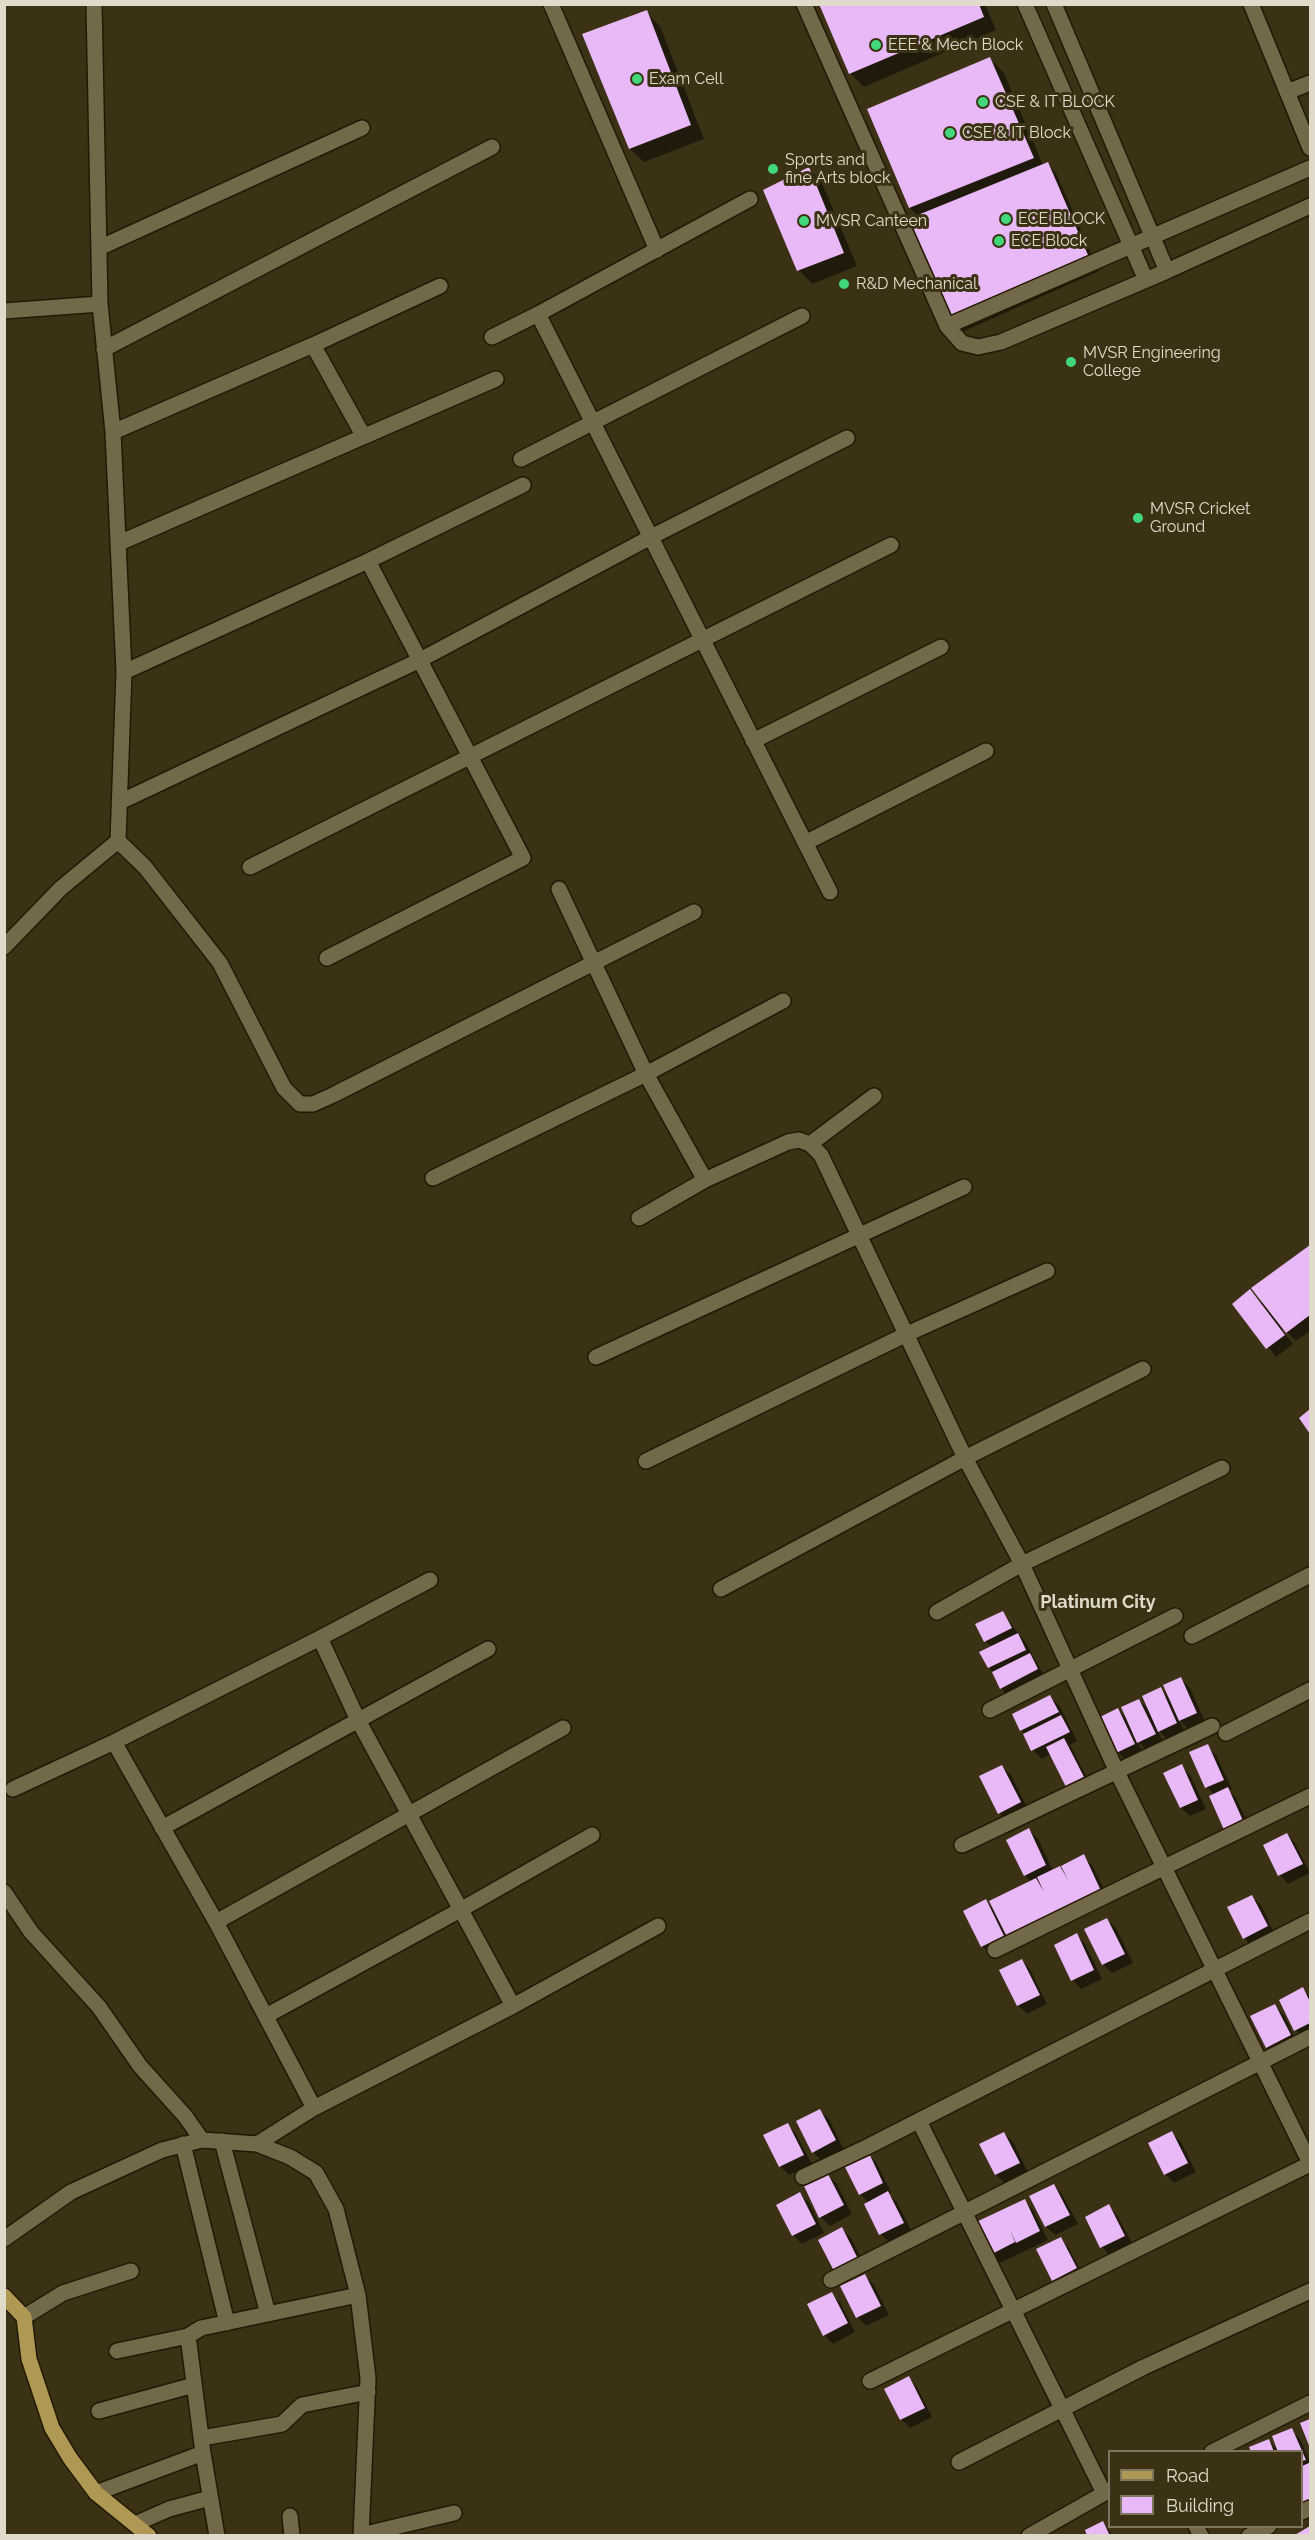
<!DOCTYPE html>
<style>
body{margin:0}
#map{position:relative;width:1315px;height:2540px;overflow:hidden;background:#3b3216;font-family:Raleway,sans-serif}
canvas{display:block}
.frame{position:absolute;inset:0;border:6px solid #e0daca;pointer-events:none}
.legend{position:absolute;left:1108px;top:2450px;width:195px;height:78px;box-sizing:border-box;background:#3b3216;border:2px solid #7d755e;margin:0;padding:8px 10px;list-style:none;font-size:18px;color:#e0daca}
.legend li{display:flex;align-items:center;gap:12px;height:30px}
.legend b{width:30px;border:2px solid #7d755e}
</style>
<div id="map">
<canvas width="1315" height="2540"></canvas>
<div class="frame"></div>
<ul class="legend">
<li><b style="height:8px;background:#ae9853"></b>Road</li>
<li><b style="height:16px;background:#e9b8f6"></b>Building</li>
</ul>
</div>
<script>
const ctx = document.querySelector('canvas').getContext('2d');
ctx.lineJoin = 'round';
function fillPath(path, color) {
  ctx.fillStyle = color;
  ctx.fill(path, 'evenodd');
}
function poly(rows) {
  const path = new Path2D();
  for (const r of rows) {
    path.moveTo(r[0], r[1]);
    for (let i = 2; i < r.length; i += 2) path.lineTo(r[i], r[i + 1]);
  }
  return path;
}
function stroke(path, color, width, dash) {
  ctx.strokeStyle = color;
  ctx.lineWidth = width;
  ctx.lineCap = dash ? 'butt' : 'round';
  ctx.setLineDash(dash || []);
  ctx.stroke(path);
}
function drawText(font, color, halo, rows, align = 'center') {
  ctx.font = font + ' Raleway,sans-serif';
  ctx.lineWidth = 6;
  ctx.setLineDash([]);
  ctx.textBaseline = 'middle';
  ctx.strokeStyle = halo;
  ctx.fillStyle = color;
  for (const [text, x, y, turn = 0] of rows) {
    ctx.save();
    ctx.translate(x, y);
    ctx.rotate((+turn || 0) * Math.PI / 180);
    ctx.textAlign = isNaN(turn) ? turn : align;
    if (halo) ctx.strokeText(text, 0, 0);
    ctx.fillText(text, 0, 0);
    ctx.restore();
  }
}
const shadow = poly([
 [821,4,985,4,996,30,864,87,850,73],
 [646,12,660,26,704,139,644,162,630,149,584,35],
 [990,59,1004,73,1043,165,1048,164,1056,173,1099,271,962,332,954,323,918,216,910,208,869,109],
 [809,169,822,183,857,266,812,284,799,270],
 [1310,1248,1310,1331,1296,1341,1284,1329,1282,1330,1293,1344,1276,1357,1234,1304,1250,1291,1262,1303],
 [1003,1613,1026,1643,1046,1679,1010,1697,1001,1688,981,1652,992,1647,985,1641],
 [1181,1679,1190,1688,1205,1722,1189,1729,1179,1720,1185,1732,1168,1740,1157,1729,1164,1743,1147,1751,1137,1740,1143,1753,1126,1761,1118,1752,1118,1710,1129,1721,1139,1700,1151,1712,1160,1689,1170,1699],
 [1050,1697,1059,1705,1077,1741,1070,1745,1092,1787,1076,1795,1067,1786,1051,1754,1042,1759,1033,1750,1022,1730],
 [1207,1746,1216,1755,1232,1789,1228,1790,1236,1798,1252,1832,1207,1787,1191,1753],
 [1181,1766,1190,1775,1206,1809,1190,1816,1181,1808,1165,1773],
 [1002,1767,1011,1775,1029,1811,1008,1822,999,1813],
 [1029,1830,1038,1839,1053,1871,1083,1856,1092,1865,1109,1900,991,1955,982,1946,986,1901,996,1911,1031,1882,1025,1875],
 [1287,1834,1295,1843,1310,1873,1288,1884,1280,1875,1265,1845],
 [1252,1897,1261,1905,1275,1935,1253,1947,1244,1938],
 [1107,1920,1116,1928,1133,1963,1112,1973,1103,1964],
 [1077,1935,1085,1944,1102,1979,1081,1989,1073,1980],
 [1022,1960,1030,1969,1047,2004,1027,2014,1018,2005],
 [1303,1989,1310,1997,1310,2036,1305,2039,1296,2030,1281,2000],
 [1275,2006,1284,2015,1298,2045,1276,2056,1267,2047],
 [820,2111,829,2119,844,2150,822,2161,813,2152],
 [788,2125,796,2134,812,2164,789,2175,780,2166,765,2136],
 [1004,2133,1013,2142,1028,2172,1005,2183,996,2175,981,2145],
 [1172,2133,1181,2142,1196,2172,1174,2183,1165,2174],
 [867,2153,876,2162,891,2192,888,2194,897,2202,912,2232,890,2243,881,2234,866,2204,869,2203,860,2194],
 [828,2175,837,2184,852,2214,830,2226,821,2217],
 [1054,2185,1062,2194,1078,2224,1055,2235,1046,2227,1031,2197],
 [800,2194,809,2203,824,2233,802,2244,793,2235],
 [1024,2201,1033,2210,1048,2240,1000,2263,991,2254],
 [1109,2206,1117,2215,1133,2245,1110,2256,1102,2247],
 [842,2229,851,2238,866,2268,835,2270],
 [1061,2239,1069,2248,1084,2277,1062,2289,1053,2280],
 [865,2276,874,2285,889,2315,866,2326,858,2317],
 [831,2293,840,2302,855,2332,833,2344,824,2335],
 [908,2378,917,2387,932,2417,910,2428,901,2419],
 [1291,2430,1300,2439,1310,2462,1310,2508,1302,2499,1302,2452],
 [1268,2440,1279,2452,1253,2452],
 [1102,2523,1113,2536,1089,2536]
]);
const building = poly([
 [819,4,979,4,984,17,849,74],
 [647,10,691,125,629,149,582,34],
 [990,57,1034,158,909,208,867,109],
 [1048,162,1091,262,952,324,908,219],
 [809,167,844,253,797,271,763,190],
 [1310,1245,1310,1315,1286,1333,1251,1288],
 [1250,1289,1285,1335,1266,1349,1232,1304],
 [1310,1409,1310,1434,1299,1418],
 [1003,1611,1012,1628,984,1642,975,1624],
 [1018,1633,1026,1650,988,1668,979,1652],
 [1030,1653,1038,1669,1000,1689,992,1672],
 [1181,1677,1197,1713,1179,1721,1163,1685],
 [1161,1687,1177,1723,1158,1732,1142,1696],
 [1050,1695,1059,1712,1020,1731,1012,1714],
 [1139,1699,1156,1734,1137,1743,1121,1707],
 [1118,1708,1135,1744,1116,1753,1100,1717],
 [1061,1715,1070,1732,1031,1751,1023,1734],
 [1064,1738,1084,1777,1066,1787,1046,1747],
 [1208,1744,1224,1780,1205,1788,1189,1752],
 [1182,1764,1198,1800,1180,1808,1163,1773],
 [1002,1765,1021,1802,998,1814,979,1776],
 [1228,1787,1244,1823,1225,1832,1209,1796],
 [1029,1828,1046,1865,1024,1876,1006,1840],
 [1287,1833,1303,1864,1278,1876,1263,1845],
 [1084,1854,1101,1891,1007,1937,989,1901,1036,1878,1044,1892,1037,1877,1060,1866,1068,1880,1061,1866],
 [1252,1895,1268,1926,1243,1939,1227,1907],
 [986,1899,1004,1936,981,1947,963,1911],
 [1107,1918,1125,1954,1102,1965,1084,1929],
 [1077,1933,1094,1970,1071,1981,1054,1945],
 [1022,1959,1040,1995,1017,2006,999,1970],
 [1303,1987,1310,2002,1310,2023,1294,2031,1279,2000],
 [1275,2004,1291,2035,1266,2048,1250,2016],
 [820,2109,836,2140,812,2153,796,2121],
 [788,2123,804,2155,779,2167,763,2135],
 [1172,2131,1188,2163,1164,2175,1148,2143],
 [1004,2132,1020,2163,995,2175,979,2144],
 [868,2151,883,2183,859,2195,843,2163],
 [828,2174,844,2205,819,2218,804,2186],
 [1054,2184,1070,2215,1045,2227,1029,2196],
 [888,2191,904,2223,879,2235,864,2204],
 [800,2192,816,2224,792,2236,776,2205],
 [1025,2199,1040,2231,1016,2243,1010,2230,1015,2242,990,2255,974,2223],
 [1109,2204,1125,2236,1100,2248,1085,2217],
 [842,2227,858,2259,834,2271,818,2240],
 [1061,2237,1077,2268,1052,2281,1036,2249],
 [865,2274,881,2306,856,2318,840,2286],
 [832,2292,848,2323,823,2336,807,2304],
 [909,2376,925,2408,900,2420,884,2389],
 [1310,2419,1310,2448,1300,2423],
 [1292,2428,1306,2460,1302,2461,1302,2452,1278,2452,1272,2436],
 [1269,2439,1274,2452,1251,2452,1249,2447],
 [1309,2463,1310,2500,1303,2503,1302,2466],
 [1103,2521,1110,2536,1087,2536,1085,2530],
 [1310,2526,1310,2536,1293,2536]
]);
const minor = poly([
 [551,4,657,250],
 [804,4,947,326,962,343,978,347,1001,342,1167,271,1310,206],
 [1025,4,1146,280],
 [1054,4,1167,271],
 [1251,4,1310,148],
 [1287,92,1310,83],
 [99,248,362,128],
 [4,311,100,304],
 [538,314,750,199],
 [947,326,1310,168],
 [492,337,538,314,830,892],
 [313,345,363,435],
 [104,349,492,147],
 [113,432,313,345,440,286],
 [521,459,802,316],
 [119,543,496,379],
 [368,561,523,485],
 [124,672,368,561,523,858,327,958],
 [753,741,941,647],
 [120,802,420,660,651,537,847,438],
 [118,841,145,867,220,963,284,1088,300,1104,313,1104,333,1095,694,912],
 [805,843,986,751],
 [250,867,891,545],
 [559,889,646,1074,705,1180],
 [4,947,61,888,118,841,124,672,113,432,100,304,94,4],
 [810,1144,821,1155,965,1458,1022,1564,1117,1772,1310,2163],
 [433,1178,646,1074,783,1001],
 [639,1218,705,1180,788,1142,799,1140,810,1144,874,1096],
 [596,1357,964,1187],
 [646,1461,907,1334,1047,1271],
 [430,1580,320,1638,358,1720,513,2006],
 [721,1589,965,1458,1143,1369],
 [937,1612,1022,1564,1222,1468],
 [1192,1636,1310,1575],
 [990,1710,1175,1616],
 [563,1728,216,1922,314,2108,513,2006,658,1926],
 [1226,1733,1310,1690],
 [114,1742,216,1922],
 [13,1789,114,1742,320,1638],
 [162,1828,488,1649],
 [962,1845,1212,1726],
 [4,1892,31,1932,99,2007,140,2066,185,2116,202,2140],
 [995,1950,1310,1796],
 [266,2016,462,1909,592,1835],
 [919,2121,1104,2493],
 [222,2141,268,2314],
 [183,2144,227,2323],
 [257,2144,314,2108],
 [803,2177,867,2147,1310,1921],
 [4,2239,71,2192,162,2150,202,2140,257,2144,290,2157,316,2173,336,2209,358,2295,368,2378,361,2536],
 [831,2280,1310,2037],
 [24,2317,63,2293,131,2271],
 [117,2351,188,2336],
 [870,2381,1310,2164],
 [99,2411,194,2385],
 [202,2438,282,2424,302,2405,368,2392],
 [1212,2452,1310,2403],
 [959,2462,1144,2367,1310,2291],
 [96,2493,203,2453],
 [1302,2512,1310,2508],
 [290,2516,292,2536],
 [135,2524,169,2509,210,2498],
 [1196,2526,1201,2536],
 [361,2535,454,2513],
 [217,2536,203,2453,188,2336,201,2328,358,2295],
 [1029,2536,1110,2490],
 [1249,2536,1269,2526]
]);
const major = poly([
 [4,2296,24,2317,29,2359,52,2428,70,2458,96,2493,149,2536]
]);
const markers = [
 [876,45,6,"#42d77b"],
 [637,79,6,"#42d77b"],
 [983,102,6,"#42d77b"],
 [950,133,6,"#42d77b"],
 [773,169,6,"#42d77b"],
 [1006,219,6,"#42d77b"],
 [804,221,6,"#42d77b"],
 [999,241,6,"#42d77b"],
 [844,284,6,"#42d77b"],
 [1071,362,6,"#42d77b"],
 [1138,518,6,"#42d77b"]
];
const poiNames = [
 ["EEE & Mech Block",888,45],
 ["Exam Cell",649,79],
 ["CSE & IT BLOCK",995,102],
 ["CSE & IT Block",962,133],
 ["Sports and",785,160],
 ["fine Arts block",785,178],
 ["ECE BLOCK",1018,219],
 ["MVSR Canteen",816,221],
 ["ECE Block",1011,241],
 ["R&D Mechanical",856,284],
 ["MVSR Engineering",1083,353],
 ["College",1083,371],
 ["MVSR Cricket",1150,509],
 ["Ground",1150,527]
];
const neighbourhoodNames = [
 ["Platinum City",1098,1603]
];
fillPath(shadow, '#0007');
fillPath(building, '#e9b8f6');
stroke(minor, '#221a00', 18);
stroke(major, '#221a00', 18);
stroke(minor, '#72694b', 15);
stroke(major, '#ae9853', 15);
for (const [x, y, r, color] of markers) {
  const dot = new Path2D();
  dot.arc(x, y, r, 0, 2 * Math.PI);
  ctx.fillStyle = color;
  ctx.fill(dot);
  stroke(dot, '#3b3216', 2);
}
drawText('16px', '#e0daca', '#3b3216', poiNames, 'left');
drawText('bold 18px', '#e0daca', '#3b3216', neighbourhoodNames);
</script>
